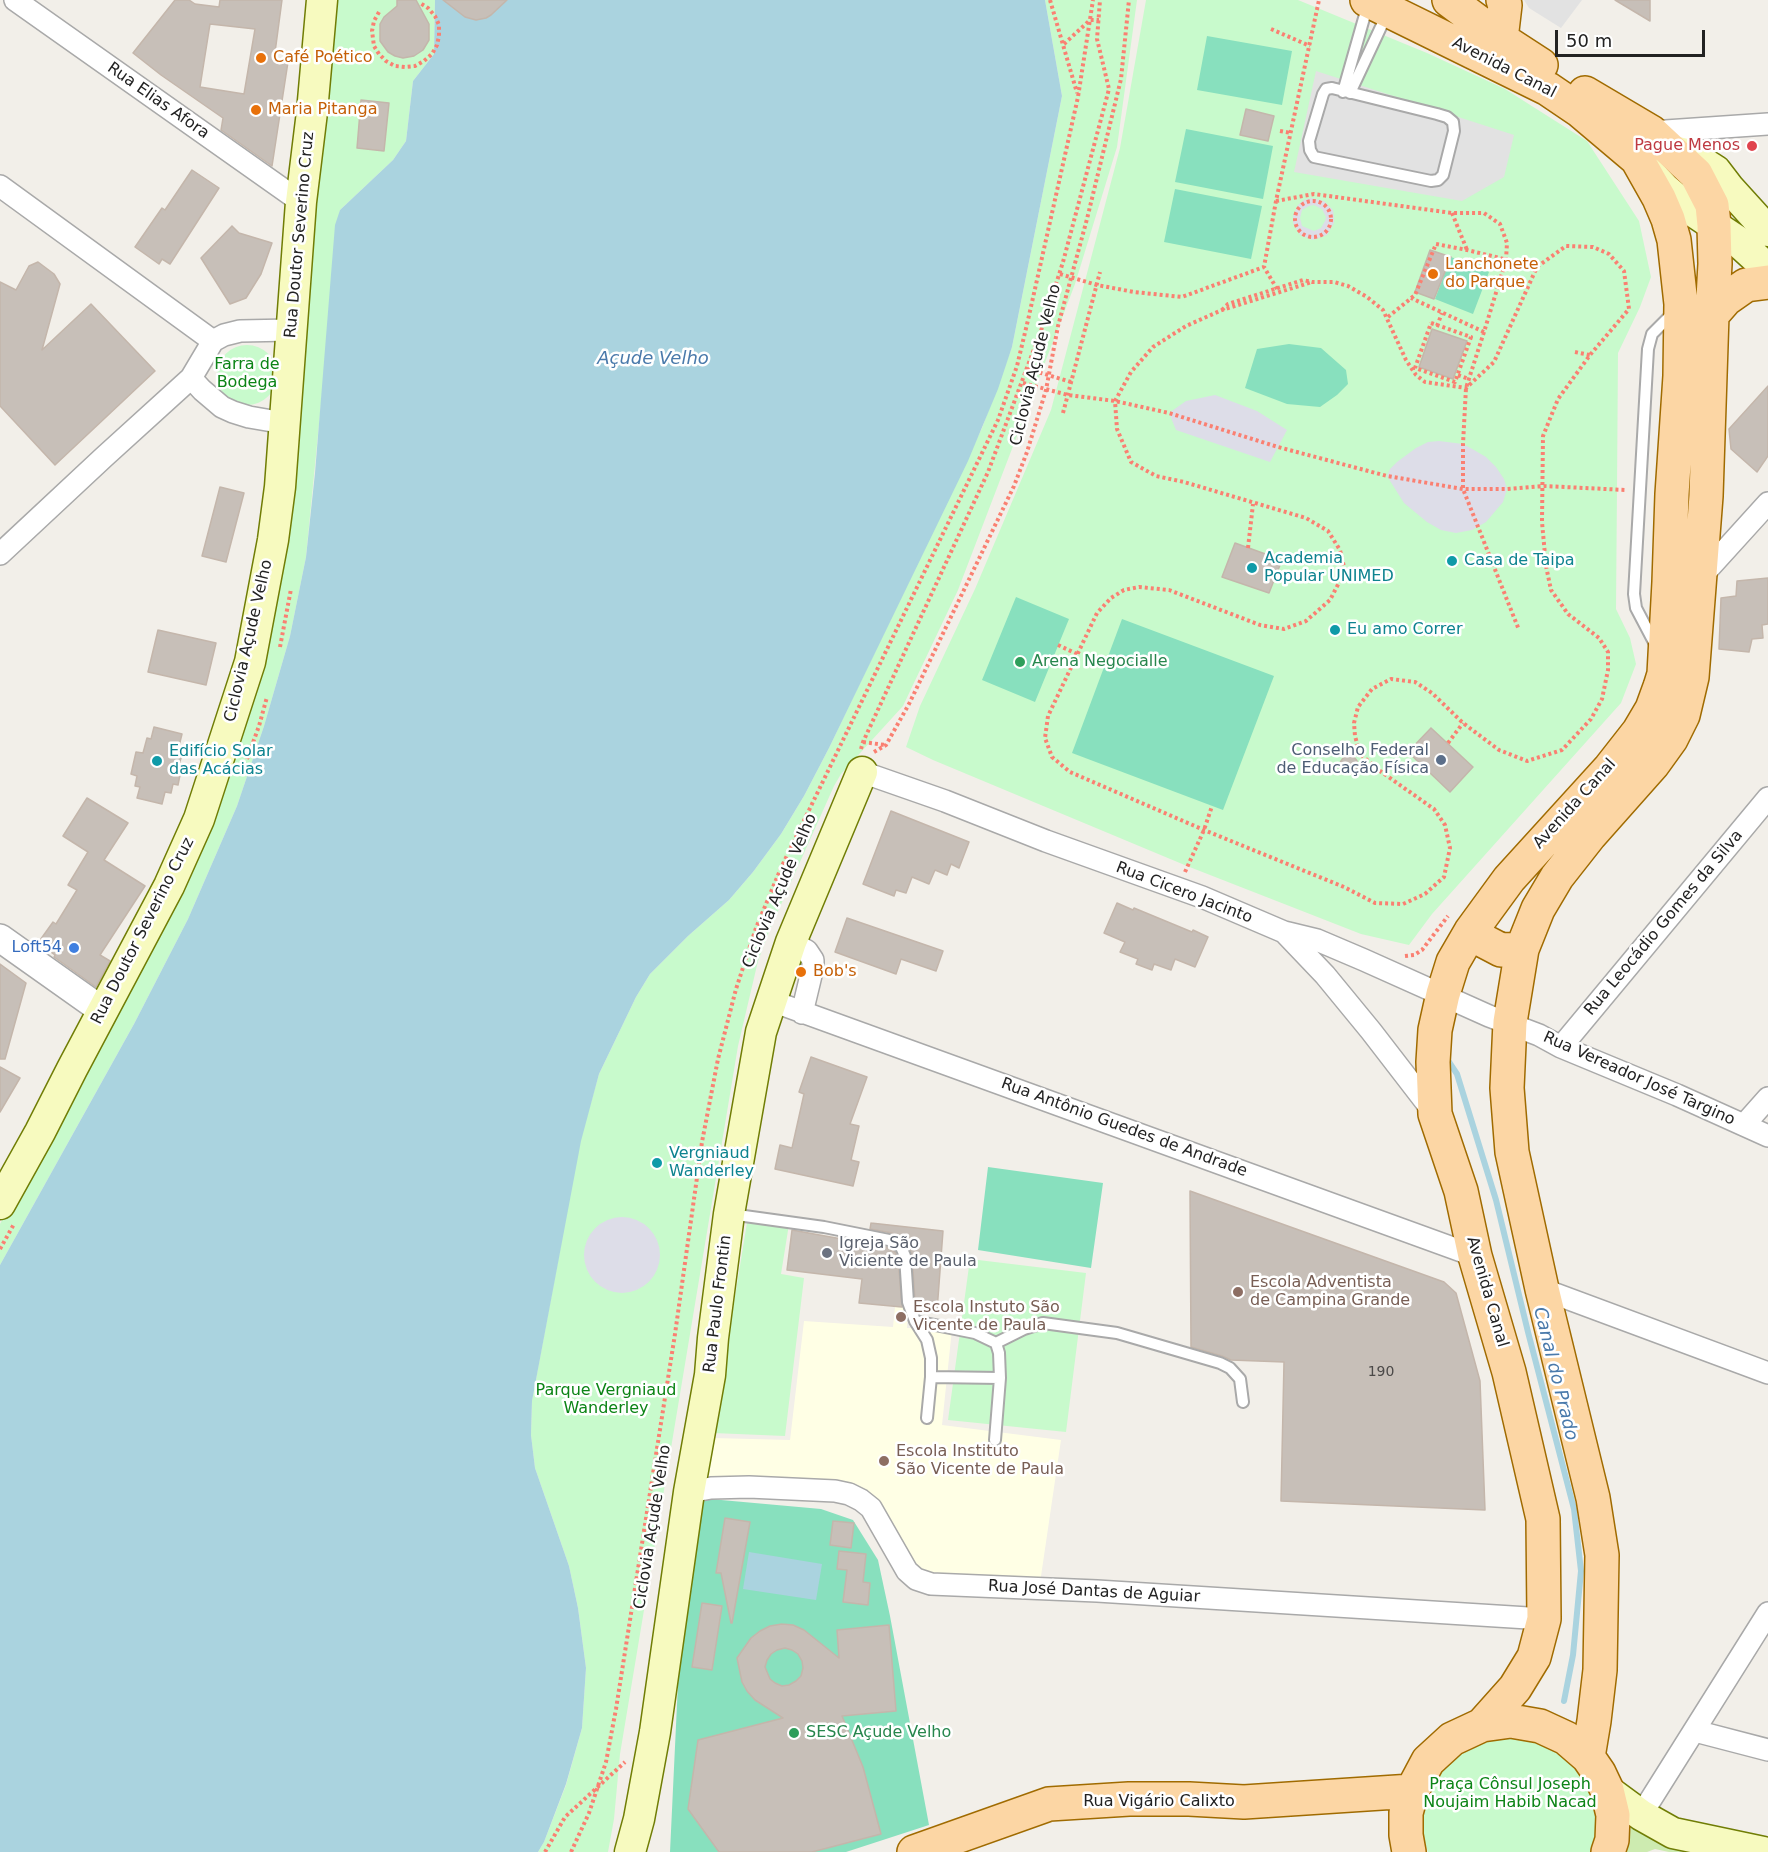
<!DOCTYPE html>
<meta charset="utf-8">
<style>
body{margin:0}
#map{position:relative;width:1768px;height:1852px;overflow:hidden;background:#f2efe9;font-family:"DejaVu Sans",sans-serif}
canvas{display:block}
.scale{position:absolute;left:1555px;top:30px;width:150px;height:27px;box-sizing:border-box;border:3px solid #222;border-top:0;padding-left:8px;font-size:18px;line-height:21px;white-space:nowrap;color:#222;-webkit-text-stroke:4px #fff;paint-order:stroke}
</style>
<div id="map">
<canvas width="1768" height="1852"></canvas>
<div class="scale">50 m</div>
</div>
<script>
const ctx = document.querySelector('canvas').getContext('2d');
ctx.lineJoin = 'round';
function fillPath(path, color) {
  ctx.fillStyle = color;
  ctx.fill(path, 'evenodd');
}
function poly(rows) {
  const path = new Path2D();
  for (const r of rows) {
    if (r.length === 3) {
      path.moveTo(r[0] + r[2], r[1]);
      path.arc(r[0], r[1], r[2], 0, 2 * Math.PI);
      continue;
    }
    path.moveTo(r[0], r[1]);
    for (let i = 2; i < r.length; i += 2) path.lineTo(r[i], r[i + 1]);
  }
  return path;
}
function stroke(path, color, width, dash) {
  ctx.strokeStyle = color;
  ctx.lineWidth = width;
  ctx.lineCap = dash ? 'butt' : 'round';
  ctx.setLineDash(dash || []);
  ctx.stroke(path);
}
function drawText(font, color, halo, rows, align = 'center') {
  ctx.font = font + ' "DejaVu Sans",sans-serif';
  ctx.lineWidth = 5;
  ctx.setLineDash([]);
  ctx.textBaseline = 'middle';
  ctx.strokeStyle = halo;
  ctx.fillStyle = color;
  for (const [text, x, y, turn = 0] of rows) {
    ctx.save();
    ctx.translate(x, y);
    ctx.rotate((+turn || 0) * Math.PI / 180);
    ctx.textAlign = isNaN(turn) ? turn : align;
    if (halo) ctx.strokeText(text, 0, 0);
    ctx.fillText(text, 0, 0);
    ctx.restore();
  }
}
const education = poly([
 [895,1307,908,1308,907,1328,952,1329,942,1425,1061,1440,1040,1583,913,1576,861,1497,706,1481,713,1438,790,1440,804,1321,893,1327]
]);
const grass = poly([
 [1616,1813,1743,1852,1669,1852,1655,1849,1647,1852,1611,1852]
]);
const park = poly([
 [326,0,435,0,434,54,413,81,406,141,393,160,340,210,306,557,290,636,264,726,237,806,188,919,134,1024,0,1265,0,1224,122,993,259,639],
 [1045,0,1137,0,1117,147,1075,284,958,590,903,706,841,774,834,786,770,929,758,961,738,1046,620,1754,614,1819,608,1852,538,1852,544,1842,566,1785,582,1728,586,1668,578,1608,569,1566,535,1468,531,1435,532,1401,580,1141,599,1074,636,997,650,974,688,936,729,900,753,872,781,834,804,796,829,748,982,428,1012,347,1062,96],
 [1146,0,1298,0,1427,53,1505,89,1587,141,1639,221,1651,277,1640,307,1618,353,1617,489,1616,609,1630,638,1636,664,1621,703,1432,914,1409,945,1361,934,1187,866,933,760,906,747,920,706,975,589,1051,410,1120,148],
 [247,375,30],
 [749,1210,790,1218,781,1274,804,1278,785,1436,713,1433],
 [970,1259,1086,1273,1066,1432,948,1420],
 [1515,1735,1540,1740,1563,1753,1583,1774,1595,1800,1598,1829,1592,1852,1428,1852,1424,1839,1423,1813,1430,1788,1444,1765,1464,1748,1489,1738]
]);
const pitch = poly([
 [1207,36,1292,51,1282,105,1197,90],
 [1186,129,1273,146,1263,199,1175,182],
 [1175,189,1262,206,1251,259,1164,242],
 [1451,257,1489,272,1473,314,1435,299],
 [1289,344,1321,348,1346,370,1348,384,1337,395,1320,407,1287,404,1245,388,1257,349],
 [1016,597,1069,619,1035,702,982,680],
 [1122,619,1274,676,1223,810,1072,753],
 [988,1167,1103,1183,1091,1268,978,1250],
 [699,1498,821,1509,853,1520,878,1560,890,1616,929,1825,846,1852,670,1852,680,1641]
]);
const parking = poly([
 [1524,0,1582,0,1561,28,1529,8],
 [1316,71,1514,135,1504,177,1462,201,1294,172]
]);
const plaza = poly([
 [1311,198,1324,201,1333,210,1334,217,1334,223,1327,235,1313,240,1300,235,1293,223,1293,216,1298,205,1304,200],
 [1314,205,1322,209,1326,217,1325,221,1321,228,1314,231,1302,226,1300,218,1302,210,1309,206],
 [1215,395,1257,411,1287,430,1270,462,1176,430,1169,413,1186,401],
 [1439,441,1463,444,1474,450,1486,457,1496,467,1504,479,1507,489,1503,502,1486,522,1472,530,1456,533,1441,530,1427,522,1404,503,1387,476,1390,469,1397,462,1416,448,1428,442],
 [622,1255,38]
]);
const water = poly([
 [435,0,1045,0,1062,96,1012,347,998,389,968,461,829,748,804,796,781,834,753,872,729,900,688,936,650,974,636,997,599,1074,581,1141,532,1401,531,1435,535,1468,569,1566,578,1608,586,1668,582,1728,566,1784,544,1842,538,1852,0,1852,0,1265,134,1024,188,919,237,806,264,726,290,636,306,557,315,473,335,225,340,210,393,160,406,141,413,81,434,54],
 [749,1552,822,1564,816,1600,743,1589]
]);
const stream = poly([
 [1449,1062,1457,1074,1496,1200,1528,1332,1574,1509,1581,1571,1573,1655,1564,1701]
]);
const building = poly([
 [175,0,189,0,195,4,219,7,220,0,282,0,274,60,288,62,272,166,221,130,223,118,161,75,133,53,175,0],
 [210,24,255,29,244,94,200,87,210,24],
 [397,0,416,0,429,24,429,40,423,50,414,56,403,58,395,56,388,52,380,41,380,24,384,17,397,6,397,0],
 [443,0,507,0,491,15,486,18,476,20,465,17,443,0],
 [1615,0,1650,0,1650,21,1615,0],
 [361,100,389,103,384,151,357,148,361,100],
 [1246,109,1274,116,1268,141,1240,135,1246,109],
 [192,170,219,188,170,264,162,259,159,264,135,247,162,208,165,210,192,170],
 [232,226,239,233,272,243,261,274,246,298,230,304,201,258,232,226],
 [1430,250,1451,257,1434,299,1415,292,1430,250],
 [38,262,54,274,60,284,42,350,91,304,155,371,55,465,0,406,0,282,16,290,29,266,38,262],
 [1432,329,1467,341,1453,379,1419,367,1432,329],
 [1768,386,1768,456,1757,472,1731,449,1729,429,1768,386],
 [220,487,244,493,226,562,202,556,220,487],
 [1235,543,1282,560,1269,593,1222,577,1235,543],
 [1768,578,1768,624,1762,625,1763,638,1752,639,1749,652,1719,649,1721,598,1736,596,1737,581,1768,578],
 [158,630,216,643,206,685,148,672,158,630],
 [154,727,182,734,179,746,184,747,178,769,181,770,178,785,173,784,171,793,165,792,162,804,137,798,140,787,135,786,137,776,131,774,136,752,143,753,147,738,151,739,154,727],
 [1431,728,1473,767,1450,792,1408,752,1431,728],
 [1349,765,9],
 [87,798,128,823,104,860,145,886,100,955,110,961,96,987,54,957,55,955,38,943,53,922,56,924,77,890,68,885,88,852,63,836,87,798],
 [891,811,969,842,959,868,951,864,947,875,935,870,929,884,912,877,906,893,896,890,894,896,863,884,891,811],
 [1117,903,1133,910,1134,908,1192,932,1193,930,1208,937,1195,967,1175,959,1171,970,1154,964,1152,970,1136,964,1138,959,1120,952,1125,942,1104,933,1117,903],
 [847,918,943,951,936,971,901,959,896,974,835,952,847,918],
 [0,964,26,983,5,1059,0,1059,0,964],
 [811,1057,867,1077,850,1124,859,1126,851,1160,859,1162,853,1186,775,1169,780,1145,792,1148,804,1094,799,1092,811,1057],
 [0,1067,20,1078,0,1112,0,1067],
 [1190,1191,1444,1282,1456,1293,1480,1381,1485,1510,1281,1501,1284,1362,1231,1360,1222,1356,1191,1347,1190,1191],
 [871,1223,943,1231,937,1311,919,1309,915,1300,912,1255,907,1243,892,1233,870,1229,871,1223],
 [792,1230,886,1247,895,1252,898,1258,902,1307,859,1303,862,1279,787,1270,792,1230],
 [725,1518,750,1522,732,1623,731,1623,721,1573,716,1573,725,1518],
 [833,1521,854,1523,851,1548,830,1545,833,1521],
 [839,1551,866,1554,863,1582,870,1583,868,1605,843,1602,847,1570,837,1569,839,1551],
 [702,1603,722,1606,712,1670,692,1667,702,1603],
 [782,1624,793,1625,804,1630,839,1658,837,1630,889,1625,896,1711,842,1716,863,1767,881,1834,812,1852,719,1852,688,1809,698,1740,783,1718,755,1700,747,1691,742,1682,737,1658,751,1638,760,1631,770,1626,782,1624],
 [785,1648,792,1650,798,1654,802,1661,803,1668,801,1676,796,1681,789,1685,782,1686,775,1683,770,1679,765,1667,767,1660,771,1654,777,1650,785,1648]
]);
const path = poly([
 [1050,0,1077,93],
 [379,12,374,21,372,31,374,46,379,54,386,61,395,66,405,67,415,66,424,61,432,54,437,45,439,36,439,25,435,16,428,8,420,3],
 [1271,29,1310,46],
 [1064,44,1090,20,1099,20],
 [1280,131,1291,133],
 [1313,219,18],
 [1276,201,1314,194,1452,213,1484,213,1500,224,1507,243,1506,260,1484,332,1411,298],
 [1452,213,1467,250],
 [1060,274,1097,285,1134,292,1182,297,1264,267],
 [1277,289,1264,267,1276,201,1319,0],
 [1222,310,1228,304,1303,280,1312,282,1334,282,1348,286,1367,297,1383,310,1406,360,1416,375,1425,382,1466,388,1494,362,1537,267,1566,246,1593,247,1609,254,1624,271,1629,309,1590,355,1558,399,1543,436,1542,522,1546,566,1551,590,1568,614,1599,638,1608,652,1608,670,1602,699,1591,719,1562,750,1527,761,1499,750,1463,723,1432,693,1415,682,1391,679,1372,689,1358,707,1354,723,1355,736,1360,754,1380,771,1434,809,1445,825,1450,848,1444,877,1425,894,1403,904,1375,903,1344,887,1204,830,1070,772,1052,757,1045,738,1048,716,1097,613,1111,598,1124,590,1139,587,1169,590,1260,625,1284,629,1306,621,1330,600,1345,571,1340,550,1328,531,1306,518,1184,482,1156,476,1131,462,1117,429,1115,401,1131,372,1153,347,1186,326,1222,310,1312,282],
 [1388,317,1415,295,1436,244,1467,250,1537,267],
 [1431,323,1471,337,1455,382,1415,368,1431,323],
 [1437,326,1442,313],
 [1484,332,1466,388,1463,444,1463,489,1519,630],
 [1575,352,1590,355],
 [1028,369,1071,382],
 [1458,375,1469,379],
 [1023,383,1068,395,1115,401,1169,413,1278,447,1387,476,1463,489,1507,489,1544,486,1626,490],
 [1063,413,1100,272],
 [1248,548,1253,504],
 [1058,645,1077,654],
 [280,647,291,589],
 [863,742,885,745],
 [1448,743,1463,723],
 [861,749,863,742,988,472,1043,325,1063,262,1109,89,1097,39,1100,0],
 [874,752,886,745,909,704,1014,486,1027,452,1046,390,1058,326,1087,219,1121,79,1129,0],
 [247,759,259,726,267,697],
 [1185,872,1204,830,1212,806],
 [1405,956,1414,955,1422,950,1448,916],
 [0,1249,14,1224],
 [545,1852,565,1817,625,1762],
 [571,1852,589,1813,606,1762,616,1709,675,1334,702,1142,718,1059,736,989,756,928,781,868,998,420,1017,366,1028,320,1078,97,1093,0]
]);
const service = poly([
 [1332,88,1437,114,1447,117,1453,122,1454,131,1443,175,1438,180,1431,181,1314,157,1310,150,1309,141,1323,94,1326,89,1332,88],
 [1343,92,1368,4],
 [1350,93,1387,14],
 [1656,646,1636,608,1634,594,1648,349,1652,334,1673,313],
 [730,1214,824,1227,889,1240,901,1247,905,1256,908,1302,915,1321,927,1340,931,1358,931,1377,927,1418],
 [915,1321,975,1333,996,1343,999,1353,1000,1378,995,1440],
 [996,1343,1024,1329,1043,1323,1117,1333,1220,1363,1230,1368,1240,1379,1243,1402],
 [931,1377,1000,1378]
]);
const minor = poly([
 [15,0,301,202],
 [1651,132,1768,124],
 [0,186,213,341],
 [191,378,202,390,222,407,233,412,249,417,284,423],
 [0,554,104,457,191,378,213,341,224,335,240,331,291,330],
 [1700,578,1768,503],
 [862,772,945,801,1046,841,1202,897,1284,932,1325,975,1371,1031,1435,1114],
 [1284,932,1317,940,1364,960,1489,1016,1539,1035,1561,1047,1677,1095,1768,1136],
 [791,942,807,951,813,960,813,967,802,1013],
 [772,1001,1475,1256],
 [1561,1047,1768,798],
 [1744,1125,1768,1098],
 [1542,1289,1768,1373],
 [689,1492,711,1488,749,1487,835,1491,849,1494,861,1500,871,1508,907,1571,916,1579,931,1584,1097,1591,1544,1619],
 [1695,1731,1768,1750],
 [1641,1815,1768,1613]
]);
const tertiary = poly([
 [0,938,103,1011]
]);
const secondary = poly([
 [1674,151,1691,155,1716,171,1729,188,1768,231],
 [1649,172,1665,189,1685,206,1736,240,1768,269],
 [0,1204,40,1132,72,1069,169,886,199,819,250,662,273,540,280,487,301,202,312,112,322,0],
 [1607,1790,1641,1815,1673,1833,1763,1852],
 [630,1852,639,1819,655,1732,689,1492,710,1375,713,1338,729,1214,761,1032,791,942,862,772]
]);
const primary = poly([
 [1367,0,1548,89,1579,110,1637,159,1659,198,1668,219,1674,240,1681,304,1680,376,1672,494,1669,582,1664,674,1660,687,1652,709,1639,731,1610,768,1509,879,1471,931,1453,962,1443,994,1435,1030,1433,1062,1435,1114,1461,1191,1475,1256,1509,1372,1543,1519,1544,1619,1534,1657,1515,1688,1482,1725],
 [1449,0,1501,39,1541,65],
 [1501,39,1505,5,1503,0],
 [1585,93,1651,132,1696,174,1712,205,1714,225,1715,264,1712,315,1706,496,1692,677,1683,715,1671,739,1653,764,1590,835,1557,877,1538,909,1522,949,1510,1022,1507,1088,1512,1152,1542,1289,1593,1498,1602,1555,1600,1670,1594,1721,1588,1757],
 [1712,315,1726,299,1746,285,1768,282],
 [1471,931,1480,939,1501,950,1522,949],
 [914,1852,1049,1804,1129,1799,1189,1799,1244,1802,1412,1791],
 [1409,1852,1406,1835,1406,1813,1412,1791,1428,1761,1452,1739,1482,1725,1511,1721,1540,1726,1566,1738,1588,1757,1599,1773,1607,1790,1613,1815,1612,1840,1608,1852]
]);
const markers = [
 [261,58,6,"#e8710a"],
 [256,110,6,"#e8710a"],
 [1752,146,6,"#e0444e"],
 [1433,274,6,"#e8710a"],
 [1452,561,6,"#0f9aa8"],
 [1252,568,6,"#0f9aa8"],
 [1335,630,6,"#0f9aa8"],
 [1020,662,6,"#2e9e5b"],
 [1441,760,6,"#5c6f8a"],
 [157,761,6,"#0f9aa8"],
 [74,948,6,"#3f7fe0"],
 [801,972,6,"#e8710a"],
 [657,1163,6,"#0f9aa8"],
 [827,1253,6,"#6b7280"],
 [1238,1292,6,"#8d6e63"],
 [901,1317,6,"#8d6e63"],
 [884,1461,6,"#8d6e63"],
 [794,1733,6,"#2e9e5b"]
];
const numberNames = [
 ["190",1381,1372]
];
const foodNames = [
 ["Café Poético",273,58],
 ["Maria Pitanga",268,110],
 ["Lanchonete",1445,265],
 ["do Parque",1445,283],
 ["Bob's",813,972]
];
const streetNames = [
 ["Avenida Canal",1504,68,27],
 ["Rua Elias Afora",158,101,35],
 ["Rua Doutor Severino Cruz",300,235,-85],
 ["Ciclovia Açude Velho",1036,365,-76],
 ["Ciclovia Açude Velho",249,641,-77],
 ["Avenida Canal",1575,804,-48],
 ["Ciclovia Açude Velho",780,891,-67],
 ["Rua Cicero Jacinto",1184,893,21],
 ["Rua Leocádio Gomes da Silva",1664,923,-50],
 ["Rua Doutor Severino Cruz",143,931,-63],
 ["Rua Vereador José Targino",1639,1079,24],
 ["Rua Antônio Guedes de Andrade",1124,1128,20],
 ["Avenida Canal",1487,1292,74],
 ["Rua Paulo Frontin",718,1304,-83],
 ["Ciclovia Açude Velho",653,1527,-81],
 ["Rua José Dantas de Aguiar",1094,1592,3],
 ["Rua Vigário Calixto",1159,1802]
];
const healthNames = [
 ["Pague Menos",1740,146]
];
const parkNames = [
 ["Farra de",247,365],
 ["Bodega",247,383],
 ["Parque Vergniaud",606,1391],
 ["Wanderley",606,1409],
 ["Praça Cônsul Joseph",1510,1785],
 ["Noujaim Habib Nacad",1510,1803]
];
const cultureNames = [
 ["Academia",1264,559],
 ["Popular UNIMED",1264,577],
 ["Casa de Taipa",1464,561],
 ["Eu amo Correr",1347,630],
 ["Edifício Solar",169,752],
 ["das Acácias",169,770],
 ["Vergniaud",669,1154],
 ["Wanderley",669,1172]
];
const leisureNames = [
 ["Arena Negocialle",1032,662],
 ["SESC Açude Velho",806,1733]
];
const serviceNames = [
 ["Conselho Federal",1429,751],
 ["de Educação Física",1429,769]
];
const shopNames = [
 ["Loft54",62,948]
];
const worshipNames = [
 ["Igreja São",839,1244],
 ["Viciente de Paula",839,1262]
];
const educationNames = [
 ["Escola Adventista",1250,1283],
 ["de Campina Grande",1250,1301],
 ["Escola Instuto São",913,1308],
 ["Vicente de Paula",913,1326],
 ["Escola Instituto",896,1452],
 ["São Vicente de Paula",896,1470]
];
const waterNames = [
 ["Açude Velho",653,359],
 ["Canal do Prado",1555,1374,76]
];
fillPath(education, '#ffffe5');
fillPath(grass, '#cdebb0');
fillPath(park, '#c8facc');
fillPath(pitch, '#88e0be');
fillPath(parking, '#e2e2e2');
fillPath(plaza, '#dddde8');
fillPath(water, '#aad3df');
stroke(stream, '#aad3df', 6);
fillPath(building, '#c7bfb8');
stroke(building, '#c4b6ab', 1.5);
stroke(service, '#a9a9a9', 14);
stroke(minor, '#a9a9a9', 24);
stroke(tertiary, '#a9a9a9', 30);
stroke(secondary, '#707d05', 33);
stroke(primary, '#a06b00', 36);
stroke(path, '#fa8072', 4, [3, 3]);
stroke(service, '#fff', 10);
stroke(minor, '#fff', 21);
stroke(tertiary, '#fff', 27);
stroke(secondary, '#f7fabf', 30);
stroke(primary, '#fcd6a4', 33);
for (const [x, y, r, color] of markers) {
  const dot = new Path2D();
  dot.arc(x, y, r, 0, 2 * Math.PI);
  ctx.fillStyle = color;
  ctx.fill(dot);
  stroke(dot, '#fff', 2);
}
drawText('14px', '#4b4948', null, numberNames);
drawText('16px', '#c56008', '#fff', foodNames, 'left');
drawText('16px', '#222', '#fff', streetNames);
drawText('16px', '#be3a42', '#fff', healthNames, 'right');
drawText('16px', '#0c8416', '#fff', parkNames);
drawText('16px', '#0d838f', '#fff', cultureNames, 'left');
drawText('16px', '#27864d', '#fff', leisureNames, 'left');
drawText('16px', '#4e5e75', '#fff', serviceNames, 'right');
drawText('16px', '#366cbe', '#fff', shopNames, 'right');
drawText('16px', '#5b616d', '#fff', worshipNames, 'left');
drawText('16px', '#785e54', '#fff', educationNames, 'left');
drawText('italic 18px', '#4a7aab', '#fff', waterNames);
</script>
